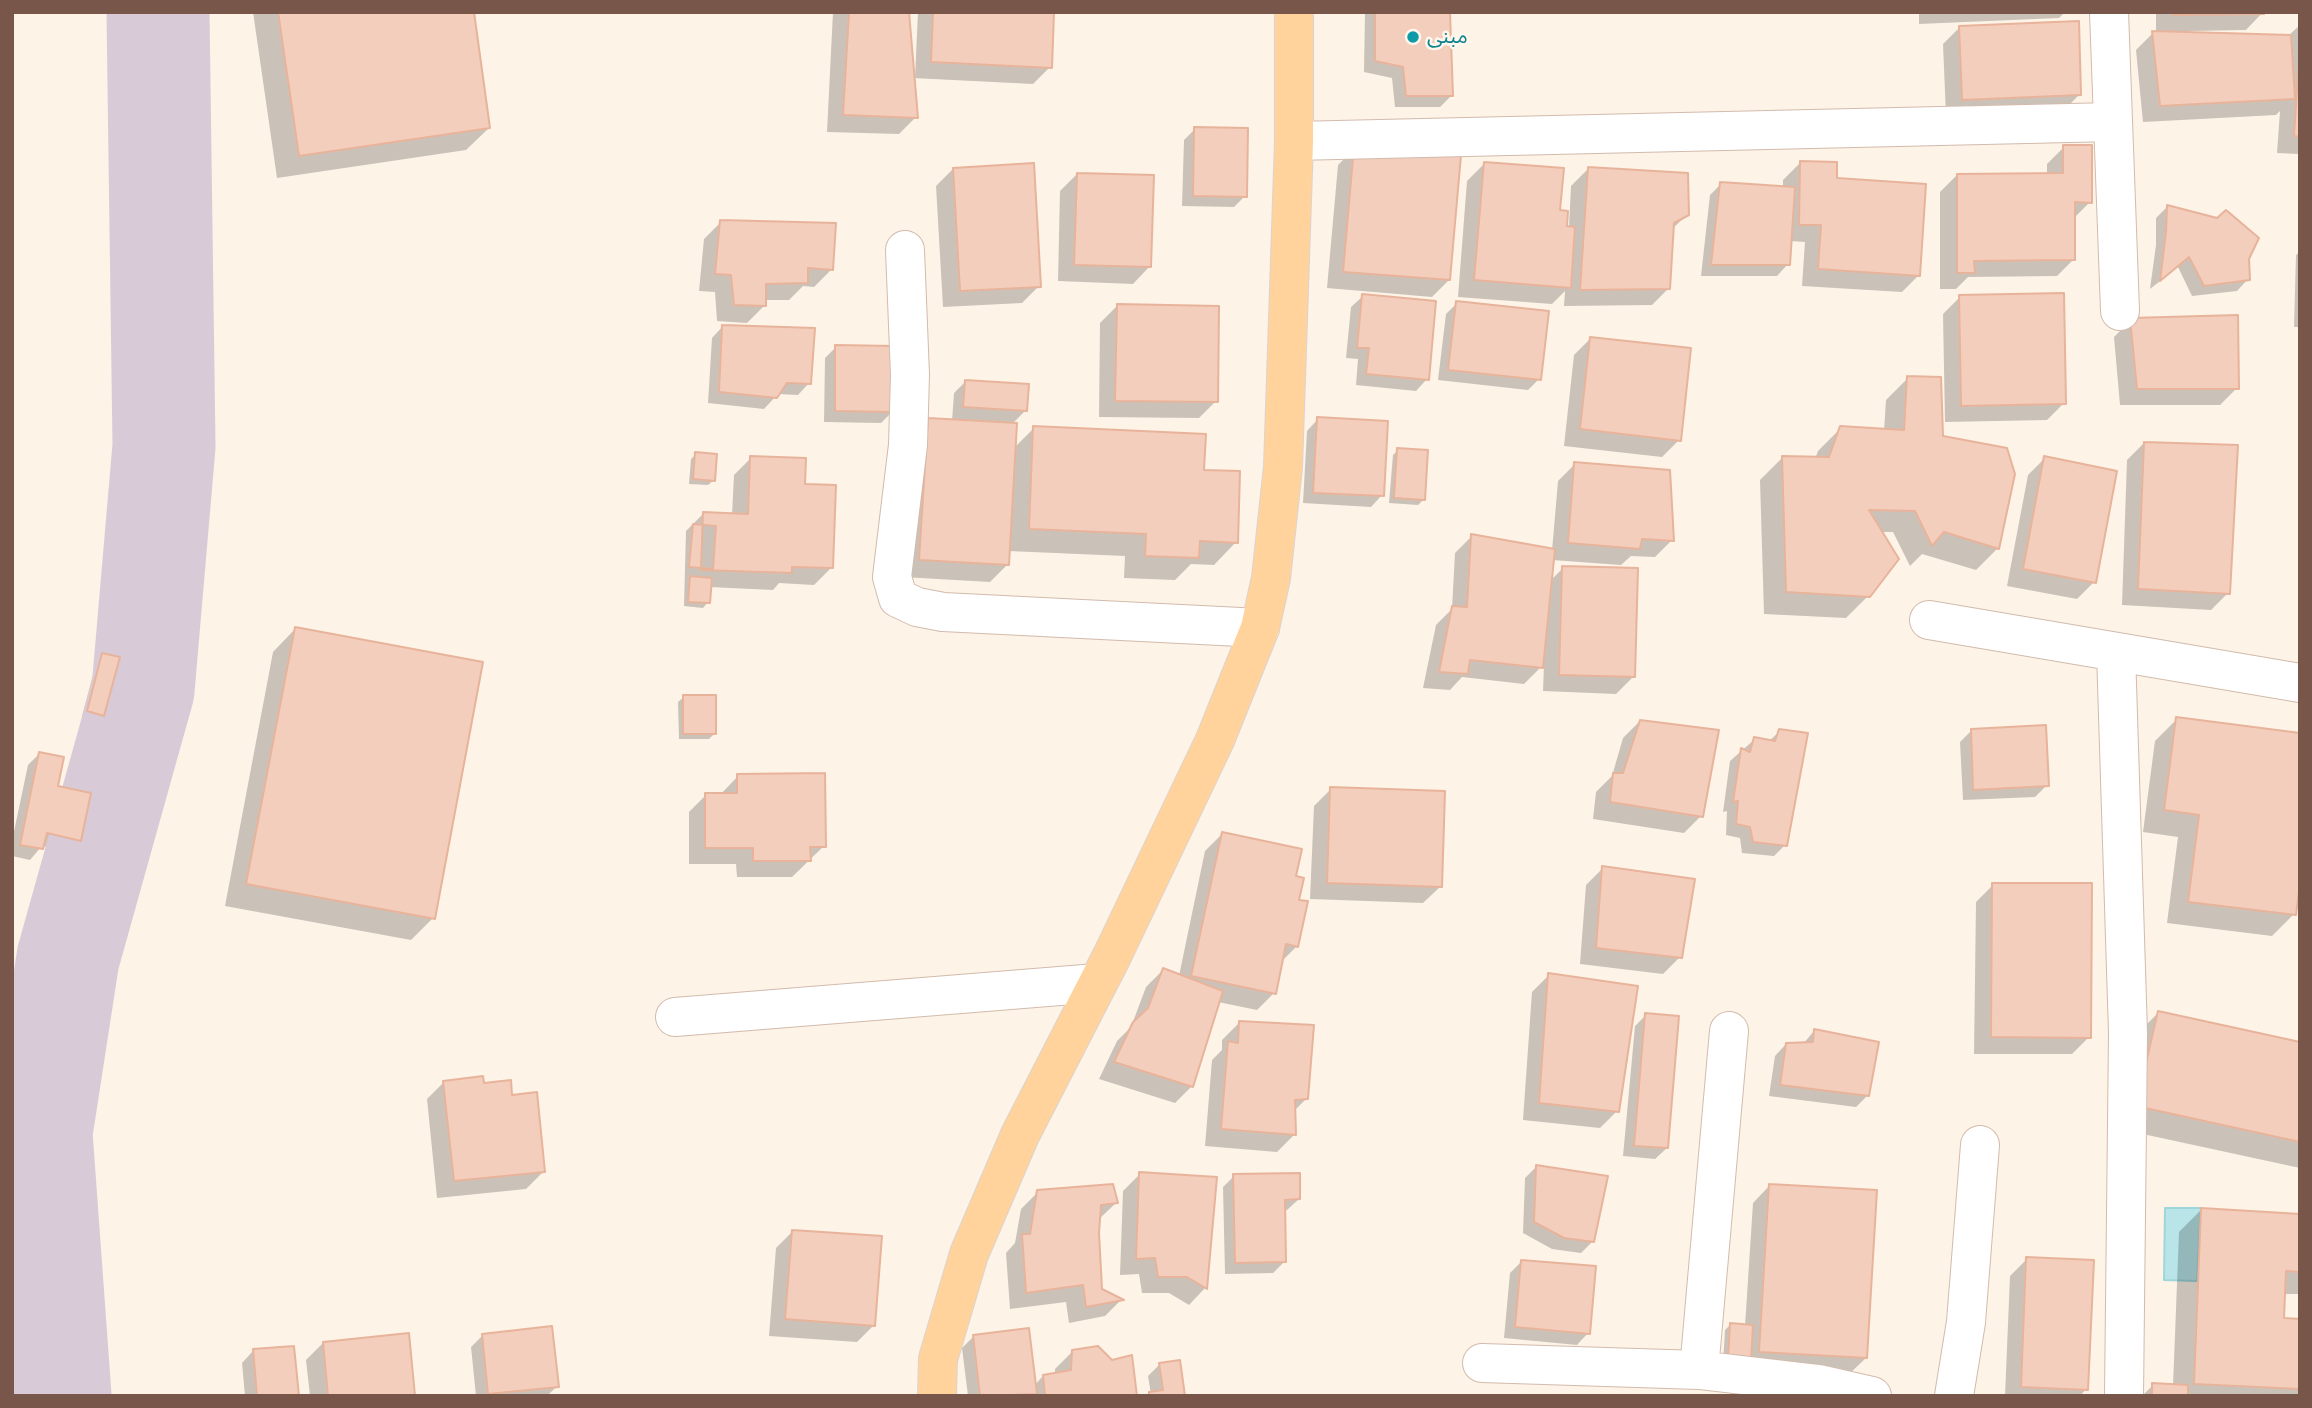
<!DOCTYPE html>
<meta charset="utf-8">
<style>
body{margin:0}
#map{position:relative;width:2312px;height:1408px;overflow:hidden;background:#fdf3e6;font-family:Karla,sans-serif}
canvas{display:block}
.frame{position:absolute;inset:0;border:14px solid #785649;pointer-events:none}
</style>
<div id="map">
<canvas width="2312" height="1408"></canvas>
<div class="frame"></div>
</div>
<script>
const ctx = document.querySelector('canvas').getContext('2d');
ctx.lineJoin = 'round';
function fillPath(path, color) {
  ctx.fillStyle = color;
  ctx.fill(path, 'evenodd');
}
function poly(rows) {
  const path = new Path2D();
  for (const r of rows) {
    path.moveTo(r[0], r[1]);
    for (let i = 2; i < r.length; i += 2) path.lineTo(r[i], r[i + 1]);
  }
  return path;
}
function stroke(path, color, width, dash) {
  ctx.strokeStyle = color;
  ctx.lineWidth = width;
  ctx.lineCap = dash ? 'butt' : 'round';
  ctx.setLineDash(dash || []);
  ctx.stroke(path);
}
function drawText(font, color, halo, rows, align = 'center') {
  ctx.font = font + ' Karla,"Noto Sans Arabic",sans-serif';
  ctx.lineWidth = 5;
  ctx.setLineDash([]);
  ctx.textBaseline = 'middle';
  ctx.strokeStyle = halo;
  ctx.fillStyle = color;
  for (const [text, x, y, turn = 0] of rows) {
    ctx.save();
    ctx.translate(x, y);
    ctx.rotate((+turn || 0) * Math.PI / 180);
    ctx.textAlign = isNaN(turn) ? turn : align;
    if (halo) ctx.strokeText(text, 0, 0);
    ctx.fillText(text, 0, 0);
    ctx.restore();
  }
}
const water = poly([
 [2165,1208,2201,1208,2197,1281,2164,1280,2165,1208]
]);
const shadow = poly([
 [253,12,472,12,489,128,466,150,277,178],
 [833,12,907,12,913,78,915,78,918,12,1052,12,1050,67,1033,84,913,78,916,117,899,134,827,132],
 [1365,12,1448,12,1451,96,1440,107,1395,107,1392,78,1364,72],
 [1919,12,2065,12,2059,18,1919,24],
 [2156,12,2263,12,2246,30,2188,31,2188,34,2288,36,2300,25,2300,154,2277,153,2280,111,2276,115,2143,122,2136,50,2153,33,2156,33],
 [1960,27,2079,95,2062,112,1946,116,1943,44],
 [1195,129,1245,196,1234,207,1182,206,1184,140],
 [2064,147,2090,202,2073,219,2074,259,2057,276,1968,277,1956,289,1940,289,1940,192,1957,175,2047,175,2047,164],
 [1355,148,1449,280,1432,297,1327,288,1338,165],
 [1800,163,1835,180,1919,275,1902,292,1802,286,1805,242,1790,241,1788,264,1777,276,1701,276,1710,195,1721,184,1783,188,1783,180],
 [1484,164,1559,212,1565,228,1569,228,1571,186,1588,169,1687,215,1672,229,1669,288,1652,305,1564,306,1565,291,1552,304,1458,297,1467,181],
 [953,169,1039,286,1022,303,943,307,936,186],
 [1077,174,1150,266,1133,284,1058,281,1060,191],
 [2167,207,2247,259,2248,279,2237,291,2192,296,2178,267,2150,289,2156,245,2156,218],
 [721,222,831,270,814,287,803,286,789,300,764,300,764,306,747,323,717,321,715,292,699,291,704,239],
 [2300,252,2300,327,2294,327,2296,255],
 [1363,296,1427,379,1416,391,1356,385,1358,359,1346,358,1351,307],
 [1960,297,2064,403,2047,420,1945,422,1943,314],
 [1457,303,1539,379,1528,390,1438,380,1446,314],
 [1117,306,1216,401,1199,418,1099,417,1100,323],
 [2131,320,2237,388,2220,405,2120,405,2114,337],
 [723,326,809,383,798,395,778,394,764,409,708,403,712,338],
 [1591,338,1679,440,1662,457,1564,446,1574,355],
 [836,347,892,412,881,423,824,422,825,358],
 [1908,378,1941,437,1998,548,1976,570,1922,554,1910,566,1893,532,1880,532,1869,595,1846,618,1764,614,1760,480,1782,458,1815,459,1818,451,1841,428,1884,431,1886,400],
 [965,382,1026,410,1012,424,1014,448,1034,428,1202,472,1236,542,1214,565,1191,564,1175,580,1124,578,1125,556,1008,551,1007,565,990,582,903,577,911,437,952,421,954,393],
 [1318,419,1382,495,1371,507,1303,503,1307,431],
 [2144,443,2228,593,2211,610,2122,605,2127,460],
 [1398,450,1423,500,1418,505,1389,503,1393,455],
 [696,454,714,480,708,485,689,484,691,459],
 [751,458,803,486,831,568,814,585,779,583,773,590,709,587,708,602,703,608,684,606,686,531,703,514,732,515,734,475],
 [2045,458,2094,582,2077,599,2007,586,2028,475],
 [1575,464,1672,540,1655,557,1631,556,1621,565,1552,560,1550,581,1563,568,1633,677,1616,694,1543,691,1544,664,1524,684,1462,677,1450,690,1423,688,1436,625,1452,609,1455,553,1472,536,1552,551,1558,481],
 [295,629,433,918,411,940,225,906,273,652],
 [102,655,103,715,98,720,82,716,97,660],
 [684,697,715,733,709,739,679,739,678,702],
 [2177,719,2294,914,2272,936,2167,923,2178,837,2143,832,2155,741],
 [1640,721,1701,816,1684,833,1593,819,1596,792,1612,776,1623,738],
 [1972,730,2047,785,2035,797,1963,800,1960,742],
 [1780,731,1785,845,1774,856,1742,853,1740,838,1726,835,1727,811,1723,812,1730,761,1755,739,1769,741],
 [39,754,80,840,68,851,42,846,30,860,12,856,12,841,28,765],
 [738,776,824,846,792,877,737,877,736,864,689,864,689,812,706,795,720,795],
 [1331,789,1441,886,1423,903,1310,899,1314,806],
 [1222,834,1297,901,1297,946,1281,962,1274,993,1257,1010,1218,1002,1192,1086,1175,1103,1099,1079,1117,1041,1131,1027,1146,987,1163,970,1179,976,1205,851],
 [1603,868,1680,957,1663,974,1580,964,1586,885],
 [1993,885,2089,1037,2072,1054,1974,1054,1976,902],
 [1549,975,1617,1111,1600,1128,1523,1120,1532,992],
 [2158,1013,2300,1043,2300,1168,2115,1128,2136,1035],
 [1646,1015,1667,1148,1655,1159,1623,1156,1635,1026],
 [1239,1023,1307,1098,1294,1111,1294,1135,1277,1152,1205,1146,1212,1060,1222,1050,1222,1040],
 [1814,1031,1867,1096,1856,1107,1769,1096,1775,1056,1786,1044,1803,1044],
 [444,1082,483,1085,510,1097,543,1172,526,1189,437,1198,427,1099],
 [1536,1167,1593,1241,1581,1253,1552,1249,1523,1233,1525,1178],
 [1140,1174,1215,1178,1205,1288,1189,1305,1169,1293,1142,1293,1139,1274,1120,1275,1123,1191],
 [1234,1176,1299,1199,1287,1210,1284,1210,1285,1261,1273,1273,1225,1274,1223,1187],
 [1770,1185,1866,1358,1848,1375,1723,1365,1725,1330,1730,1325,1745,1326,1753,1203],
 [1038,1192,1116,1203,1098,1220,1100,1290,1121,1300,1105,1316,1069,1323,1066,1302,1010,1309,1006,1253,1015,1243,1021,1209],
 [2201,1210,2300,1216,2300,1294,2283,1294,2282,1320,2300,1321,2300,1396,2142,1396,2153,1385,2173,1386,2179,1232],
 [793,1231,874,1325,857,1342,769,1336,776,1248],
 [2027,1259,2086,1389,2080,1396,2005,1396,2010,1276],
 [1521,1262,1588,1333,1577,1345,1504,1338,1510,1273],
 [483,1335,557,1386,547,1396,476,1396,471,1347],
 [973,1337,1034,1386,1043,1376,1055,1375,1055,1369,1072,1352,1135,1396,968,1396,962,1348],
 [323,1343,414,1396,310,1396,306,1360],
 [253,1351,297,1396,245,1396,242,1363],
 [1160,1364,1183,1396,1148,1396,1151,1394,1148,1376]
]);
const taxiway = poly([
 [60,1396,41,1133,68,958,143,690,164,446,158,12]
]);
const building = poly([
 [278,12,474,12,490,128,299,156,278,12],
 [849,12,909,12,918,118,843,115,849,12],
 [933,12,1054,12,1052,68,931,62,933,12],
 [1375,12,1450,12,1453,96,1406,96,1403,67,1375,61,1375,12],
 [2173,12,2264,12,2264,14,2173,15,2173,12],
 [2079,21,2081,95,1962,100,1959,26,2079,21],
 [2152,31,2291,35,2295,99,2160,106,2152,31],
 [2300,42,2300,137,2294,136,2300,42],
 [1194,127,1248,128,1247,197,1193,196,1194,127],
 [2063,145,2092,145,2092,203,2075,202,2075,260,1974,261,1975,273,1957,273,1957,174,2063,173,2063,145],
 [1354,146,1461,155,1450,280,1343,272,1354,146],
 [1800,161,1837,162,1837,178,1926,184,1920,276,1818,269,1821,225,1799,225,1800,161],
 [1484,162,1564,168,1560,210,1568,211,1567,226,1575,227,1571,288,1474,280,1484,162],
 [1034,163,1041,287,960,291,953,168,1034,163],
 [1588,167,1688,173,1689,215,1674,223,1670,289,1580,290,1588,167],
 [1077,173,1154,175,1151,267,1074,265,1077,173],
 [1720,182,1795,187,1790,265,1711,265,1720,182],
 [2167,205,2217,218,2226,210,2259,238,2249,259,2250,280,2204,286,2189,257,2160,281,2166,232,2167,205],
 [720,220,836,223,833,270,808,268,808,283,766,284,766,306,734,305,731,275,715,274,720,220],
 [2064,293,2066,404,1961,406,1959,295,2064,293],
 [1362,294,1436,301,1429,380,1366,374,1369,348,1357,348,1362,294],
 [1456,301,1549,311,1541,380,1448,370,1456,301],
 [1117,304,1219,306,1218,402,1115,401,1117,304],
 [2238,315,2239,389,2137,389,2130,318,2238,315],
 [722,325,815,328,811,384,787,383,777,398,719,392,722,325],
 [1590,337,1691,348,1681,441,1580,429,1590,337],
 [835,345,895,346,894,412,835,411,835,345],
 [1907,376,1941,377,1943,436,2007,448,2015,474,1999,549,1944,532,1932,546,1915,511,1869,510,1899,559,1870,597,1786,592,1782,456,1829,457,1840,426,1904,430,1907,376],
 [965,380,1029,384,1027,411,963,407,965,380],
 [1317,417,1388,421,1384,496,1313,493,1317,417],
 [928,418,1017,423,1009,565,919,560,928,418],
 [1033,426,1206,434,1204,470,1240,471,1238,543,1200,541,1199,558,1145,556,1146,534,1029,529,1033,426],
 [2144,442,2238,445,2230,594,2138,589,2144,442],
 [1397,448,1428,450,1425,500,1394,498,1397,448],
 [695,452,717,454,715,481,693,479,695,452],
 [750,456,806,458,805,484,836,485,833,568,792,567,792,573,701,570,703,512,748,514,750,456],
 [2044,456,2117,471,2096,583,2023,569,2044,456],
 [1574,462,1670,470,1674,541,1642,539,1640,549,1568,543,1574,462],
 [693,524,716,526,713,569,689,567,693,524],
 [1471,534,1555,549,1543,668,1470,660,1468,674,1439,672,1452,606,1467,607,1471,534],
 [1562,566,1638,568,1635,677,1559,675,1562,566],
 [690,576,712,578,710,603,688,602,690,576],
 [295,627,483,662,435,919,246,884,295,627],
 [102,653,120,657,104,716,87,711,102,653],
 [683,695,716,695,716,734,683,734,683,695],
 [2176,717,2300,733,2300,883,2296,915,2188,902,2199,815,2164,810,2176,717],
 [1640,720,1719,730,1703,817,1610,802,1613,773,1623,773,1640,720],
 [2046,725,2049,786,1973,790,1971,729,2046,725],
 [1779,729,1808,733,1787,846,1753,842,1750,827,1736,824,1738,801,1733,802,1741,748,1750,752,1754,737,1775,741,1779,729],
 [39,752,64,757,58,786,91,793,81,841,47,833,43,849,20,845,39,752],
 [825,773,826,847,810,847,811,861,753,861,753,848,705,848,705,793,737,793,737,774,825,773],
 [1330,787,1445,791,1442,887,1327,883,1330,787],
 [1222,832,1302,849,1296,876,1304,878,1299,900,1308,901,1298,947,1286,944,1276,994,1191,976,1222,832],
 [1602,866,1695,879,1682,958,1596,948,1602,866],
 [1992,883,2092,883,2091,1038,1991,1037,1992,883],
 [1163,968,1223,991,1193,1087,1114,1062,1133,1022,1148,1008,1163,968],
 [1548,973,1638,986,1619,1112,1539,1103,1548,973],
 [2158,1011,2300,1042,2300,1142,2136,1106,2158,1011],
 [1645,1013,1679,1016,1668,1148,1634,1146,1645,1013],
 [1239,1021,1314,1025,1308,1099,1295,1100,1296,1135,1221,1129,1228,1041,1238,1043,1239,1021],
 [1814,1029,1879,1042,1869,1096,1780,1085,1786,1043,1813,1042,1814,1029],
 [483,1076,484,1083,511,1080,512,1095,537,1092,545,1172,454,1181,443,1081,483,1076],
 [1536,1165,1608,1176,1594,1242,1564,1238,1534,1222,1536,1165],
 [1139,1172,1217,1177,1207,1289,1187,1277,1158,1277,1155,1258,1136,1259,1139,1172],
 [1300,1173,1300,1199,1285,1200,1286,1262,1235,1263,1233,1174,1300,1173],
 [1113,1184,1118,1203,1101,1205,1099,1233,1102,1289,1124,1300,1086,1307,1083,1285,1026,1293,1022,1234,1030,1234,1037,1190,1113,1184],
 [1769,1184,1877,1190,1867,1358,1759,1352,1769,1184],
 [2201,1208,2300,1214,2300,1272,2286,1271,2284,1318,2300,1319,2300,1389,2194,1384,2201,1208],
 [792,1230,882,1236,875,1326,785,1319,792,1230],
 [2026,1257,2094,1260,2088,1390,2021,1387,2026,1257],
 [1521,1260,1596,1266,1590,1334,1515,1327,1521,1260],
 [1730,1323,1753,1325,1751,1362,1728,1360,1730,1323],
 [552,1326,559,1387,488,1394,482,1334,552,1326],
 [1029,1328,1037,1394,980,1396,973,1335,1029,1328],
 [409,1333,415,1396,328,1396,323,1342,409,1333],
 [294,1346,299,1396,257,1396,253,1349,294,1346],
 [1098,1346,1112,1360,1132,1355,1137,1396,1045,1396,1043,1375,1071,1370,1072,1350,1098,1346],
 [1180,1360,1185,1396,1149,1396,1149,1392,1163,1390,1159,1363,1180,1360],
 [2152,1383,2188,1385,2188,1396,2152,1396,2152,1383]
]);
const minor = poly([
 [2109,12,2120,311],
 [1294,141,2113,122],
 [905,250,910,375,908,445,892,577,898,598,917,607,943,612,1260,628],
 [1929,620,2300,683],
 [2116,652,2128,1033,2124,1396],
 [675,1017,1097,983],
 [1482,1363,1699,1370,1819,1384,1872,1396],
 [1699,1370,1729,1031],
 [1954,1396,1966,1322,1980,1145]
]);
const major = poly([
 [937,1396,938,1359,969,1254,1020,1135,1112,956,1215,740,1260,628,1271,578,1283,467,1294,141,1294,12]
]);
const markers = [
 [1413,37,7,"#0f9aa8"]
];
const cultureNames = [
 ["مبنى",1427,37]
];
fillPath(water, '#b9e5e8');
stroke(water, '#9ed6db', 2);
fillPath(shadow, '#0003');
stroke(taxiway, '#d8cbd7', 103);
fillPath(building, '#f4cebc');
stroke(building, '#e8b39b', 2);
stroke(minor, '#d2bbad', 40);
stroke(major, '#dcd3d0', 40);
stroke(minor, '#fff', 38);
stroke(major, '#ffd39b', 38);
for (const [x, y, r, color] of markers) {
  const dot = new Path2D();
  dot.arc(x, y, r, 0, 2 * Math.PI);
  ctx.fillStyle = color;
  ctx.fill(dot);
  stroke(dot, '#fff7ed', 2.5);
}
drawText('21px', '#0d838f', '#fff7ed', cultureNames, 'left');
</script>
